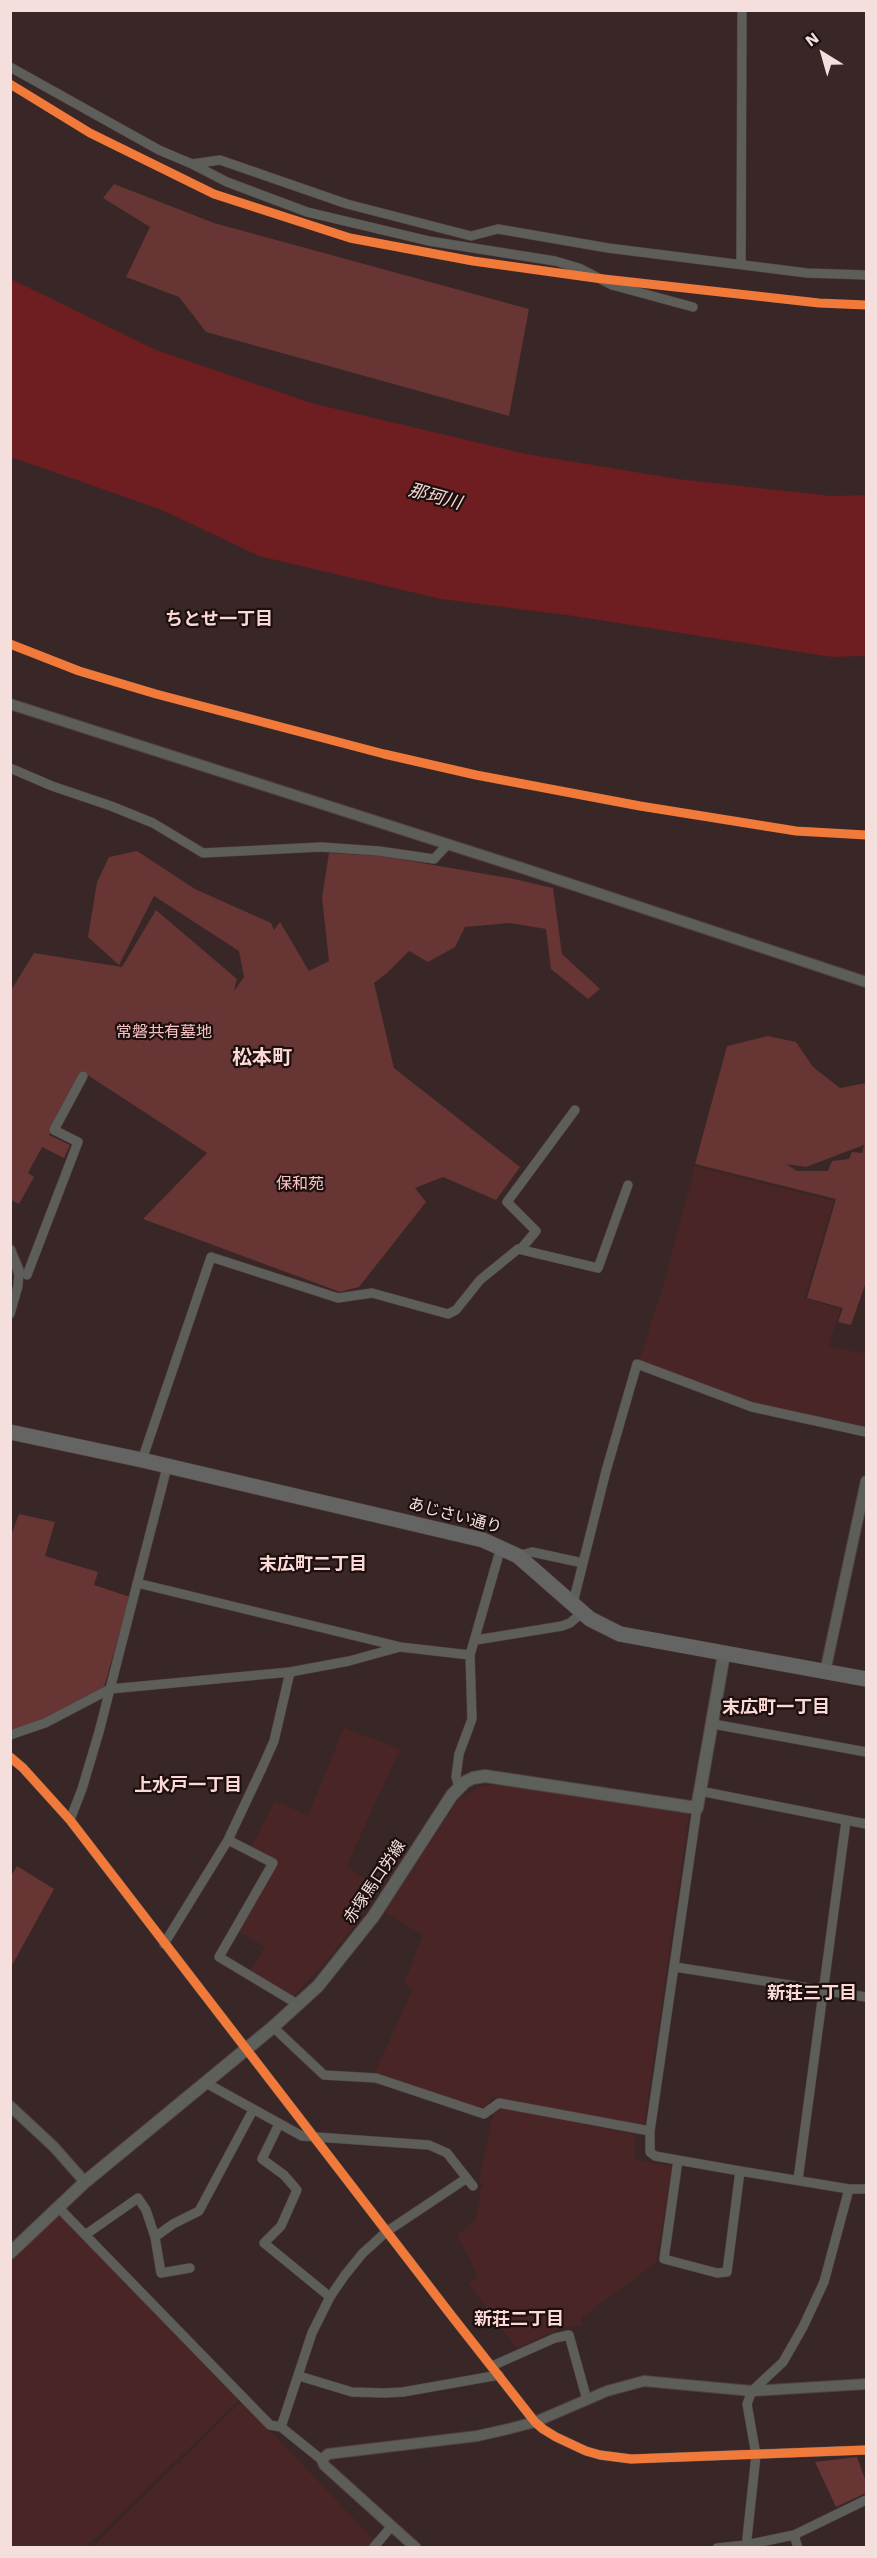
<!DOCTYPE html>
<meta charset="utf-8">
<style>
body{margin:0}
#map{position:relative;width:877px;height:2558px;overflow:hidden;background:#382726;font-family:"Work Sans",sans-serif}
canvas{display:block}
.frame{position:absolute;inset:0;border:12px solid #f4dfdd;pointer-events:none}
.north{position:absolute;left:793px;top:24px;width:60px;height:60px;-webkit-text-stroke:4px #1c0f0e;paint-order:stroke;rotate:323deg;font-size:16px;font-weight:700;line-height:24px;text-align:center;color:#f4dfdd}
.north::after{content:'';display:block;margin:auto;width:21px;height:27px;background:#f4dfdd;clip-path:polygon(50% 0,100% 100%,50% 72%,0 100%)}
</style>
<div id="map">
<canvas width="877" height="2558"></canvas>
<div class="frame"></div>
<div class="north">N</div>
</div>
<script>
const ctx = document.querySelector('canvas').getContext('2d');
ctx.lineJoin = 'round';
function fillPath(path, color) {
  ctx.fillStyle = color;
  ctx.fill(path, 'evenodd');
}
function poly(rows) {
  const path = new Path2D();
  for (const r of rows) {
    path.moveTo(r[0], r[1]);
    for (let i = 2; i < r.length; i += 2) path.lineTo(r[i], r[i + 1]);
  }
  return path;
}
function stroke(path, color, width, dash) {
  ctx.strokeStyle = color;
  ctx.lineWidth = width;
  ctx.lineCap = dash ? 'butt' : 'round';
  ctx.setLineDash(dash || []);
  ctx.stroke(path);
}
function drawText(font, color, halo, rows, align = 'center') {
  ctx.font = font + ' "Work Sans","Noto Sans JP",sans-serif';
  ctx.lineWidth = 4.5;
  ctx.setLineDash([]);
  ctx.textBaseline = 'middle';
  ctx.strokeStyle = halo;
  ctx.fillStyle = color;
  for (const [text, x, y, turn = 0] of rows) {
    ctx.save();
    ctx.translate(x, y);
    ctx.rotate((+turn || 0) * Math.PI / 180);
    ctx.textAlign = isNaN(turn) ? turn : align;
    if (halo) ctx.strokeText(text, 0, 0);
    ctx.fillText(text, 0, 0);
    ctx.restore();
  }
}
const built = poly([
 [695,1166,834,1201,804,1298,840,1309,829,1346,866,1354,866,1430,753,1404,639,1361,661,1293],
 [344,1728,400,1749,346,1867,379,1886,351,1930,324,1964,292,1998,249,1973,265,1947,237,1930,277,1863,250,1849,275,1801,308,1815],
 [511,1784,689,1814,644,2126,492,2097,487,2107,481,2110,374,2074,413,1989,404,1983,423,1935,384,1912,459,1799,481,1786],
 [500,2107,636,2135,634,2159,672,2166,656,2263,581,2318,582,2325,561,2328,517,2349,469,2284,478,2276,457,2235,476,2220,480,2195,478,2192,484,2187,479,2180,494,2111],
 [59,2215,240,2399,86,2547,11,2548,11,2262],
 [242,2401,374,2540,367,2548,91,2548]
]);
const green = poly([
 [114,184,214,223,529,309,509,416,206,332,179,297,126,277,150,227,103,198],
 [137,851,195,889,271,923,274,930,280,922,309,971,329,961,322,898,329,853,382,856,514,879,553,888,562,954,600,989,588,999,551,969,546,929,510,923,465,927,455,947,428,962,409,951,387,973,374,983,394,1068,520,1167,496,1200,443,1177,415,1188,426,1202,359,1287,340,1292,143,1219,207,1153,83,1072,49,1135,70,1145,64,1158,42,1147,28,1173,34,1177,19,1204,11,1200,10,992,34,953,122,967,156,910,237,979,234,991,244,977,239,951,154,896,119,965,88,937,97,882,109,857],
 [768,1036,796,1042,813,1067,840,1088,866,1083,866,1282,851,1325,838,1322,843,1308,807,1298,836,1199,695,1164,727,1046],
 [864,1145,862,1153,852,1152,849,1159,832,1161,828,1171,797,1171,786,1164,806,1167],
 [19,1514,55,1522,45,1556,98,1572,94,1585,130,1597,104,1687,60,1713,11,1732,10,1538],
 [17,1866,54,1889,11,1967,11,1876],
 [857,2457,866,2482,866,2493,836,2507,815,2462]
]);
const water = poly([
 [11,279,156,350,311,403,526,454,678,479,832,496,866,495,866,656,832,657,574,616,441,599,259,556,162,510,11,457]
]);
const minor = poly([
 [10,67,159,150,192,164,220,160,347,204,471,236,498,229,608,248,807,273,866,275],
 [192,164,227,182,307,212,429,241,555,261,579,268,612,285,693,307],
 [741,263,742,10],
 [10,768,52,786,111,806,153,823,203,853,321,847,379,851,434,859,448,844],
 [521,1249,536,1231,507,1202,575,1110],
 [27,1275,78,1142,54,1130,83,1076],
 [10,1314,18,1286,19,1272],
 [142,1460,211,1257,338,1298,372,1293,448,1314,456,1310,480,1280,518,1249,598,1268,628,1185],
 [518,1556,532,1552,583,1563],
 [137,1583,397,1646],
 [573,1603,606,1471,637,1364,752,1407,866,1432],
 [476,1640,562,1626,570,1623,583,1612],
 [713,1724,866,1752],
 [10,1735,45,1723,110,1689,290,1672,349,1661,400,1647,470,1655],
 [10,1757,23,1768,70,1820,451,2315,535,2422,543,2429,556,2437,586,2451,600,2455,631,2459,866,2450],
 [459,1787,456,1777,459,1754,472,1719,470,1655,501,1547],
 [700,1791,866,1824],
 [697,1808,650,2131,650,2152,655,2156,740,2171,849,2189,866,2189],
 [70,1820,82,1789,99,1732,167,1467],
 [228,1840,273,1863,219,1957,299,2005],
 [164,1944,228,1840,262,1768,274,1741,290,1672],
 [675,1967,866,1997],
 [273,2027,324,2075,376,2078,484,2114,499,2103,650,2131],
 [206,2083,302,2136,429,2145,447,2153,473,2186],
 [279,2124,262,2159,284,2175,297,2190,281,2226,264,2243,330,2297],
 [678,2160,664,2259,717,2273,727,2272,740,2171],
 [798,2180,846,1821],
 [58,2207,270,2425,281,2427,322,2460],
 [85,2235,138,2198,146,2210,155,2237,161,2273,190,2268],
 [155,2237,173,2224,199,2211,253,2110],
 [492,2366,555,2338,569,2335,587,2400],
 [299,2376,352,2392,384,2393,403,2392,499,2375],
 [281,2427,312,2333,330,2297,345,2275,362,2254,386,2232,467,2178],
 [794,2535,798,2548],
 [373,2548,391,2527],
 [717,2548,746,2545,794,2535,866,2500],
 [746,2548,756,2455,747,2404,752,2391,783,2362,803,2327,824,2282,849,2189]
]);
const tertiary = poly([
 [10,704,522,868,866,982],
 [10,1250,19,1272],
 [825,1672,866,1481],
 [10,2106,54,2147,85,2182],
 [416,2548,324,2465,322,2460,328,2454,477,2436,508,2429,535,2422,607,2391,644,2381,752,2391,866,2384]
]);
const secondary = poly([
 [10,2253,85,2182,273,2027,318,1986,373,1917,452,1795,465,1782,473,1778,485,1776,697,1808,724,1654]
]);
const trunk = poly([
 [10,1432,142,1460,483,1540,518,1556,590,1619,620,1634,866,1679]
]);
const cycleway = poly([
 [10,84,90,133,214,194,350,238,473,261,595,278,819,303,866,305],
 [10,644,79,671,156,694,384,754,476,775,640,806,796,831,866,835],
 [10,1757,23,1768,70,1820,451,2315,535,2422,543,2429,556,2437,586,2451,600,2455,631,2459,866,2450]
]);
const parkNames = [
 ["常磐共有墓地",164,1032],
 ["保和苑",300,1184]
];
const streetNames = [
 ["あじさい通り",455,1516,15],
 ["赤塚馬口労線",375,1882,-56]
];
const waterNames = [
 ["那珂川",435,497,15]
];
const neighbourhoodNames = [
 ["ちとせ一丁目",219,620],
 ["末広町二丁目",313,1565],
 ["末広町一丁目",776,1708],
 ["上水戸一丁目",188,1786],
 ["新荘三丁目",812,1994],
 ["新荘二丁目",519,2320]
];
const quarterNames = [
 ["松本町",262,1058]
];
fillPath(built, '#492625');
fillPath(green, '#663534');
fillPath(water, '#6e1d21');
stroke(minor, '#514241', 10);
stroke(tertiary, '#514241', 12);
stroke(secondary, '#514241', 14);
stroke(trunk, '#514241', 16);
stroke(minor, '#5d5d5a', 9);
stroke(tertiary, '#5d5d5a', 10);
stroke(secondary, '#5e605c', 12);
stroke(trunk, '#646562', 15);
stroke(cycleway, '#f17a3a', 9);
drawText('16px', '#f8c4c1', '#1c0f0e', parkNames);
drawText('16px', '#f4dfdd', '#1c0f0e', streetNames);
drawText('italic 18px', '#f3d8d6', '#1c0f0e', waterNames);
drawText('bold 18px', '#fbd9d7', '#1c0f0e', neighbourhoodNames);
drawText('bold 20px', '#fbd9d7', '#1c0f0e', quarterNames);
</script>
